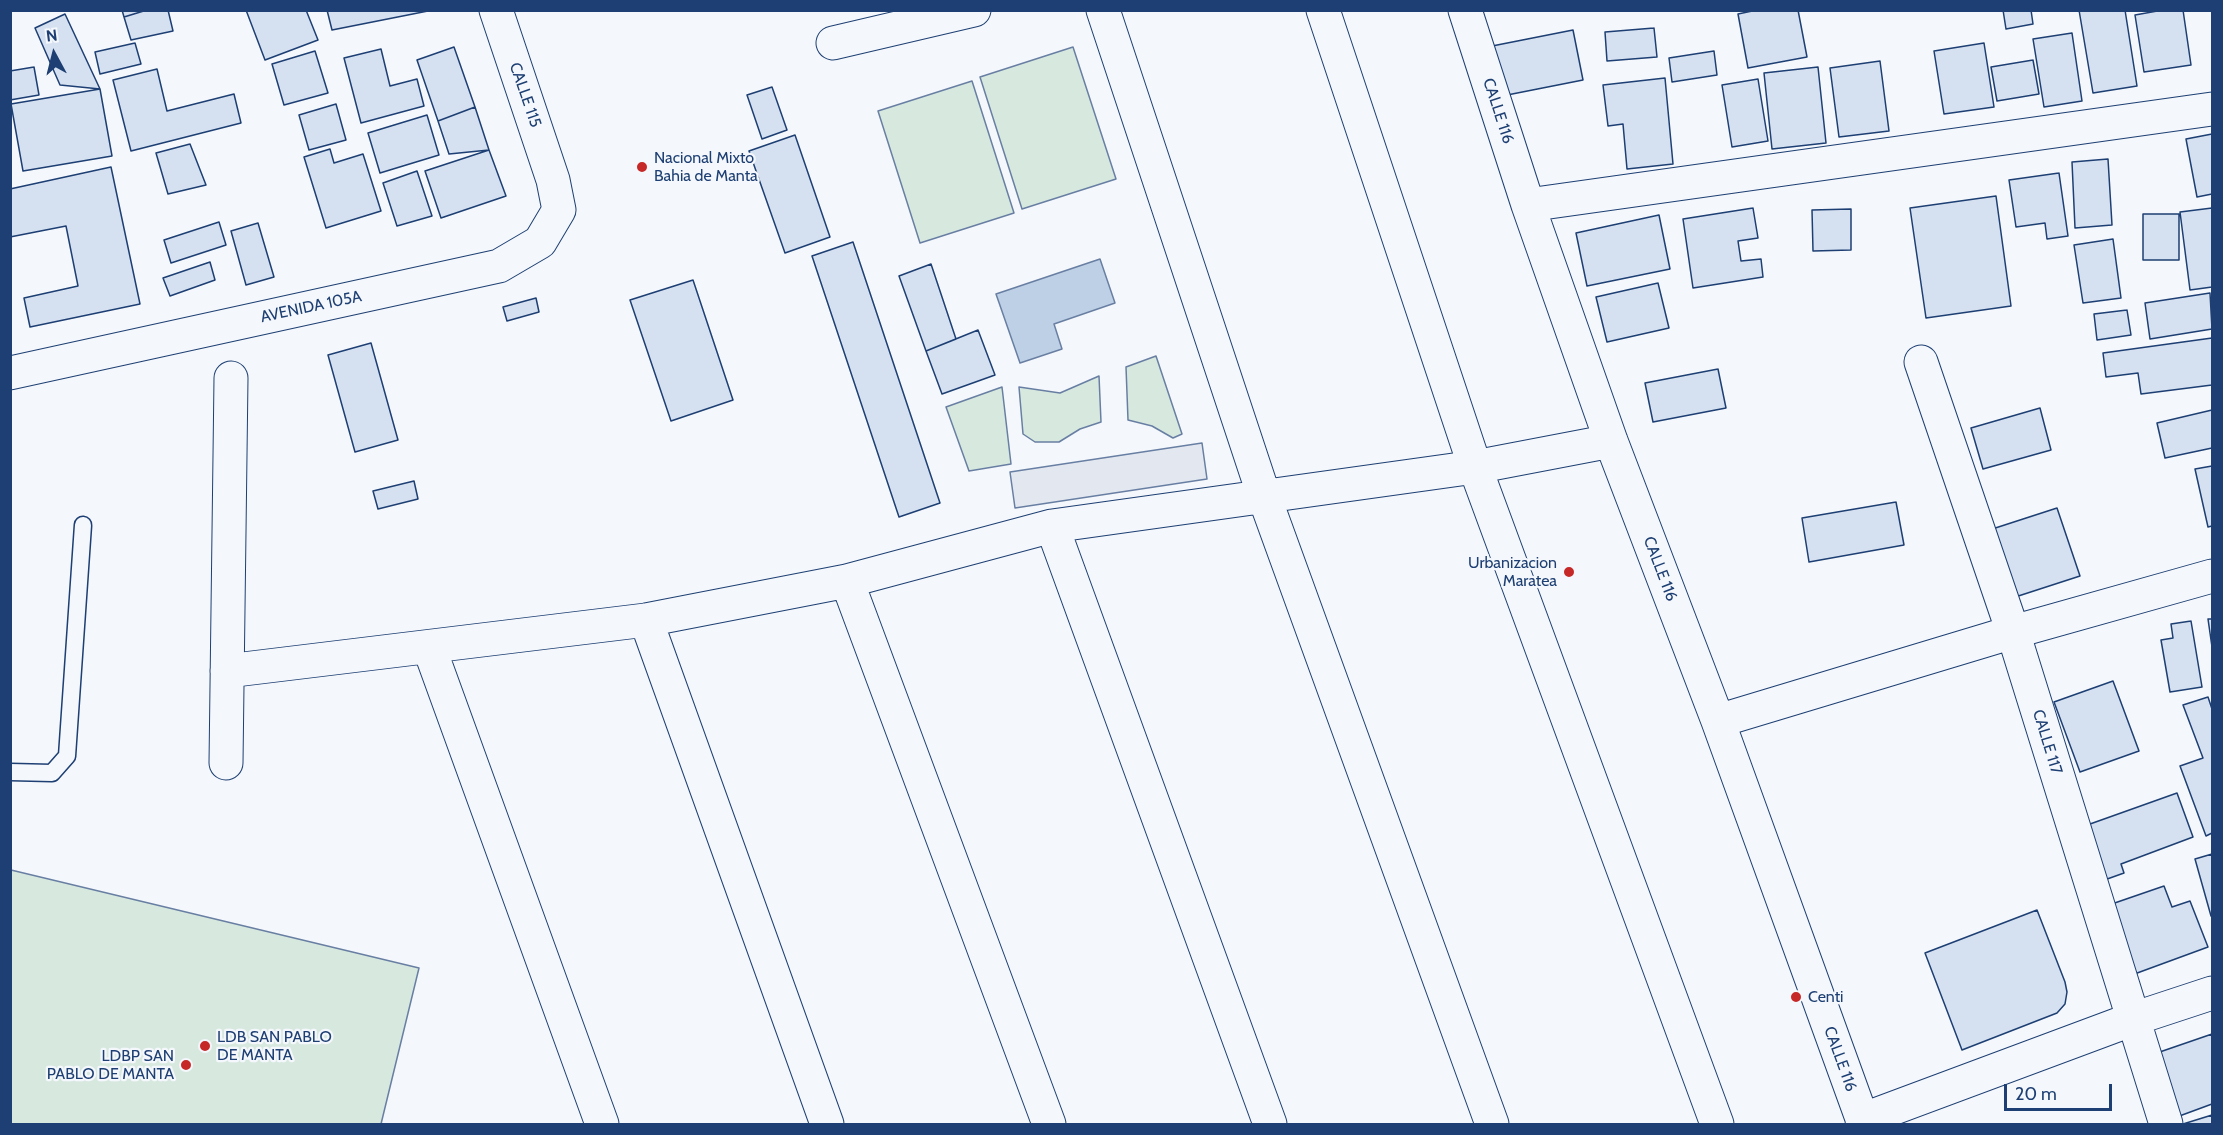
<!DOCTYPE html>
<style>
body{margin:0}
#map{position:relative;width:2223px;height:1135px;overflow:hidden;background:#f4f7fb;font-family:Cabin,sans-serif}
canvas{display:block}
.frame{position:absolute;inset:0;border:12px solid #1d3f73;pointer-events:none}
.north{position:absolute;left:24px;top:24px;width:60px;height:60px;-webkit-text-stroke:4px #f4f7fb;paint-order:stroke;rotate:353deg;font-size:16px;font-weight:700;line-height:24px;text-align:center;color:#1d3f73}
.north::after{content:'';display:block;margin:auto;width:21px;height:27px;background:#1d3f73;clip-path:polygon(50% 0,100% 100%,50% 72%,0 100%)}
.scale{position:absolute;left:2004px;top:1084px;width:108px;height:27px;box-sizing:border-box;border:3px solid #1d3f73;border-top:0;padding-left:8px;font-size:18px;line-height:21px;white-space:nowrap;color:#1d3f73;-webkit-text-stroke:4px #f4f7fb;paint-order:stroke}
</style>
<div id="map">
<canvas width="2223" height="1135"></canvas>
<div class="frame"></div>
<div class="north">N</div>
<div class="scale">20 m</div>
</div>
<script>
const ctx = document.querySelector('canvas').getContext('2d');
ctx.lineJoin = 'round';
function fillPath(path, color) {
  ctx.fillStyle = color;
  ctx.fill(path, 'evenodd');
}
function poly(rows) {
  const path = new Path2D();
  for (const r of rows) {
    path.moveTo(r[0], r[1]);
    for (let i = 2; i < r.length; i += 2) path.lineTo(r[i], r[i + 1]);
  }
  return path;
}
function stroke(path, color, width, dash) {
  ctx.strokeStyle = color;
  ctx.lineWidth = width;
  ctx.lineCap = dash ? 'butt' : 'round';
  ctx.setLineDash(dash || []);
  ctx.stroke(path);
}
function drawText(font, color, halo, rows, align = 'center') {
  ctx.font = font + ' Cabin,sans-serif';
  ctx.lineWidth = 4.5;
  ctx.setLineDash([]);
  ctx.textBaseline = 'middle';
  ctx.strokeStyle = halo;
  ctx.fillStyle = color;
  for (const [text, x, y, turn = 0] of rows) {
    ctx.save();
    ctx.translate(x, y);
    ctx.rotate((+turn || 0) * Math.PI / 180);
    ctx.textAlign = isNaN(turn) ? turn : align;
    if (halo) ctx.strokeText(text, 0, 0);
    ctx.fillText(text, 0, 0);
    ctx.restore();
  }
}
const green = poly([
 [1073,47,1116,179,1022,209,980,77,1073,47],
 [972,81,1014,213,920,243,878,111,972,81],
 [1156,356,1182,434,1173,438,1152,426,1128,420,1126,367,1156,356],
 [1099,376,1101,422,1080,429,1059,442,1035,442,1023,434,1019,387,1060,393,1099,376],
 [1002,387,1011,464,969,471,946,407,1002,387],
 [11,870,419,968,381,1124,11,1124,11,870]
]);
const parking = poly([
 [1202,443,1207,479,1015,508,1010,472,1202,443]
]);
const water = poly([
 [1100,259,1115,303,1054,324,1062,349,1020,363,996,294,1100,259]
]);
const building = poly([
 [122,10,147,10,124,17,122,10],
 [147,10,168,10,173,31,131,40,124,17,147,10],
 [246,10,306,10,318,40,265,60,246,10],
 [327,10,433,10,332,30,327,10],
 [1757,10,1798,10,1807,57,1748,68,1738,14,1757,10],
 [2003,10,2031,10,2033,24,2006,29,2003,10],
 [2079,10,2125,10,2137,86,2093,93,2079,10],
 [2163,10,2183,10,2191,65,2144,72,2135,15,2163,10],
 [65,14,100,89,60,85,35,28,65,14],
 [1654,28,1657,57,1607,61,1605,32,1654,28],
 [1573,30,1583,80,1492,98,1482,48,1573,30],
 [2072,33,2082,101,2044,107,2033,39,2072,33],
 [135,43,141,64,100,74,95,52,135,43],
 [1984,43,1994,107,1944,114,1934,51,1984,43],
 [454,47,475,107,438,121,417,60,454,47],
 [381,49,390,86,417,79,424,106,361,123,344,58,381,49],
 [315,51,328,93,284,105,272,64,315,51],
 [1714,51,1717,75,1672,82,1669,58,1714,51],
 [2033,60,2039,94,1997,101,1991,67,2033,60],
 [1880,61,1889,131,1839,137,1830,68,1880,61],
 [34,67,39,95,10,100,10,71,34,67],
 [1818,67,1826,143,1772,149,1764,73,1818,67],
 [157,69,167,111,234,94,241,123,131,151,113,80,157,69],
 [1665,78,1673,164,1627,169,1623,124,1608,126,1603,85,1665,78],
 [1758,79,1768,141,1732,147,1722,85,1758,79],
 [772,87,787,130,762,139,747,95,772,87],
 [100,89,112,156,23,171,11,104,100,89],
 [336,104,346,140,309,150,299,115,336,104],
 [475,107,489,150,449,154,438,121,475,107],
 [427,115,439,155,380,173,368,133,427,115],
 [2212,134,2212,194,2197,197,2186,139,2212,134],
 [795,135,830,237,785,253,749,151,795,135],
 [190,144,206,185,168,194,156,153,190,144],
 [330,149,334,163,363,154,381,211,326,228,304,157,330,149],
 [489,150,506,196,441,218,425,171,489,150],
 [2108,159,2112,225,2075,228,2072,162,2108,159],
 [111,167,140,304,30,327,24,298,78,286,66,226,10,237,10,189,111,167],
 [417,171,432,216,397,226,383,183,417,171],
 [2059,173,2068,236,2047,239,2045,223,2016,227,2009,180,2059,173],
 [1996,196,2011,306,1926,318,1910,208,1996,196],
 [1753,208,1758,238,1738,241,1741,261,1761,259,1763,277,1693,288,1683,219,1753,208],
 [2212,208,2212,287,2190,290,2180,212,2212,208],
 [1851,209,1851,250,1813,251,1812,210,1851,209],
 [2143,214,2179,214,2179,260,2143,260,2143,214],
 [1659,215,1670,269,1587,286,1576,233,1659,215],
 [219,222,226,245,171,263,164,240,219,222],
 [258,223,274,277,246,285,231,231,258,223],
 [2113,239,2121,298,2083,303,2074,245,2113,239],
 [853,242,940,503,899,517,812,256,853,242],
 [210,262,215,280,170,296,163,278,210,262],
 [931,264,956,339,926,351,899,276,931,264],
 [693,280,733,400,671,421,630,300,693,280],
 [1658,283,1669,328,1607,342,1596,297,1658,283],
 [2210,293,2212,329,2150,339,2145,303,2210,293],
 [536,298,539,312,507,321,503,307,536,298],
 [2127,310,2131,335,2097,340,2094,314,2127,310],
 [978,330,995,375,942,394,926,351,978,330],
 [2212,338,2212,385,2141,394,2138,373,2106,377,2103,353,2212,338],
 [371,343,398,440,355,452,328,355,371,343],
 [1718,369,1726,408,1653,422,1645,383,1718,369],
 [2040,408,2051,450,1983,469,1971,428,2040,408],
 [2212,410,2212,448,2165,458,2157,423,2212,410],
 [2212,466,2212,526,2208,527,2195,469,2212,466],
 [414,481,418,499,378,509,373,491,414,481],
 [1896,502,1904,545,1809,562,1802,518,1896,502],
 [2057,508,2080,576,2006,600,1983,532,2057,508],
 [2208,619,2212,619,2212,647,2208,619],
 [2191,621,2202,687,2170,692,2161,640,2173,638,2171,624,2191,621],
 [2113,681,2139,751,2080,772,2054,702,2113,681],
 [2208,697,2212,709,2212,833,2206,836,2180,766,2203,758,2183,705,2208,697],
 [2177,793,2193,837,2121,864,2124,873,2096,883,2076,829,2177,793],
 [2212,854,2212,916,2211,916,2195,859,2212,854],
 [2164,886,2172,907,2190,901,2208,947,2129,976,2103,907,2164,886],
 [2037,910,2065,982,2067,992,2065,1004,2057,1013,1962,1050,1925,953,2037,910],
 [2212,1034,2212,1104,2174,1118,2151,1055,2212,1034],
 [2212,1115,2212,1124,2183,1124,2212,1115]
]);
const lane = poly([
 [10,772,52,773,67,756,83,525]
]);
const street = poly([
 [1103,10,1264,496,1492,1124],
 [1323,10,1475,467,1717,1124],
 [1465,10,1528,205,1611,441,1718,721,1864,1124],
 [833,43,974,10],
 [1528,205,2212,109],
 [1921,362,2013,632,2166,1124],
 [10,373,499,266,540,242,559,210,553,180,496,10],
 [1052,526,1270,1124],
 [847,581,1049,1124],
 [646,620,827,1124],
 [429,647,602,1124],
 [227,671,646,620,847,581,1052,526,1475,467,1611,441],
 [1718,721,2013,632,2212,576],
 [226,763,231,378],
 [1862,1120,2133,1019,2212,993]
]);
const markers = [
 [642,167,6,"#c62828"],
 [1569,572,6,"#c62828"],
 [1796,997,6,"#c62828"],
 [205,1046,6,"#c62828"],
 [186,1065,6,"#c62828"]
];
const streetNames = [
 ["CALLE 115",525,95,71],
 ["CALLE 116",1498,111,72],
 ["AVENIDA 105A",311,307,-12],
 ["CALLE 116",1660,569,69],
 ["CALLE 117",2047,742,73],
 ["CALLE 116",1840,1059,70]
];
const poiNames = [
 ["Nacional Mixto",654,158],
 ["Bahia de Manta",654,176],
 ["Urbanizacion",1557,563,"right"],
 ["Maratea",1557,581,"right"],
 ["Centi",1808,997],
 ["LDB SAN PABLO",217,1037],
 ["DE MANTA",217,1055],
 ["LDBP SAN",174,1056,"right"],
 ["PABLO DE MANTA",174,1074,"right"]
];
fillPath(green, '#d7e8df');
stroke(green, '#687fa3', 1.5);
fillPath(parking, '#e3e8f0');
stroke(parking, '#687fa3', 1.5);
fillPath(water, '#bed0e5');
stroke(water, '#687fa3', 1.5);
fillPath(building, '#d5e0f0');
stroke(building, '#1d3f73', 1.5);
stroke(lane, '#1d3f73', 19);
stroke(street, '#1d3f73', 35);
stroke(lane, '#f4f7fb', 16);
stroke(street, '#f4f7fb', 33);
for (const [x, y, r, color] of markers) {
  const dot = new Path2D();
  dot.arc(x, y, r, 0, 2 * Math.PI);
  ctx.fillStyle = color;
  ctx.fill(dot);
  stroke(dot, '#f4f7fb', 2);
}
drawText('16px', '#1d3f73', '#f4f7fb', streetNames);
drawText('16px', '#1d3f73', '#f4f7fb', poiNames, 'left');
</script>
